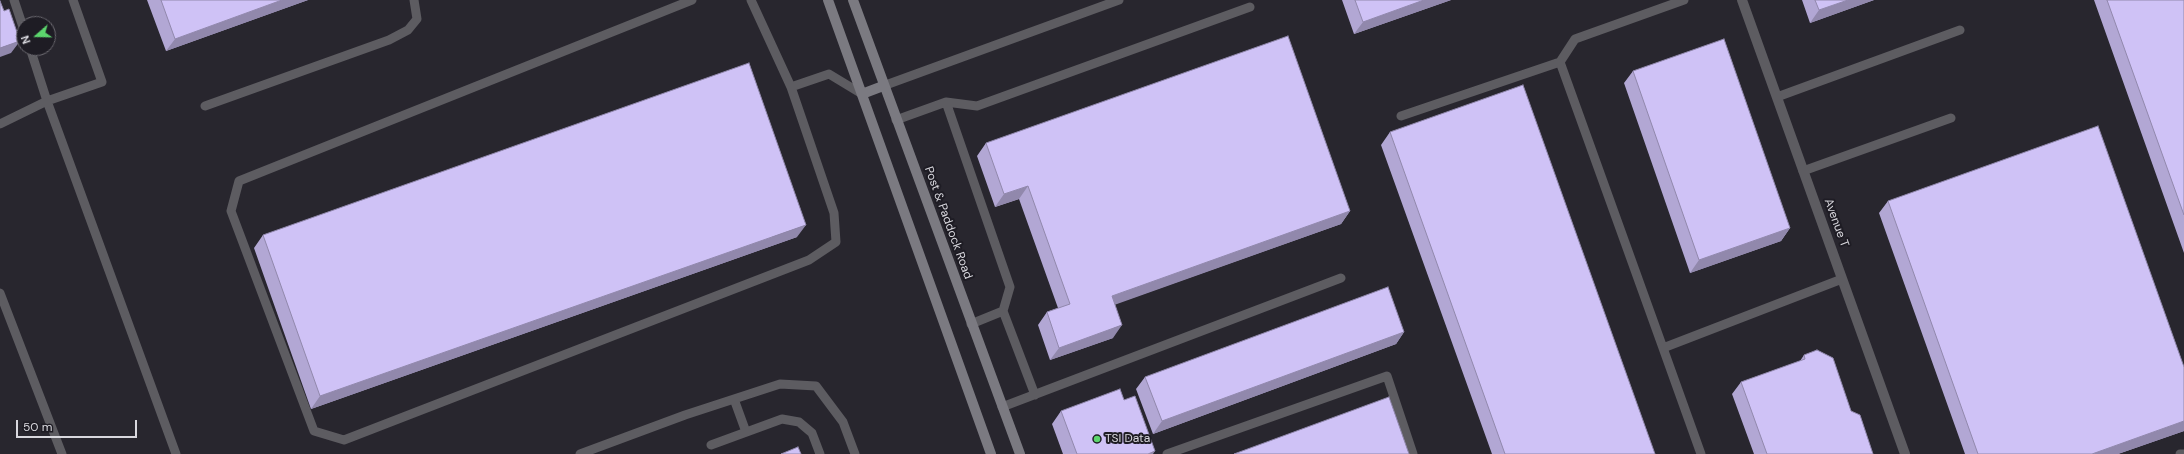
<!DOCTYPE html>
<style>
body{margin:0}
#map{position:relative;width:2184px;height:454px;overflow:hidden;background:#28262e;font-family:"DM Sans",sans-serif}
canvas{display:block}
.north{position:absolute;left:16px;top:16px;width:40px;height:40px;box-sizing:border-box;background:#1e1c24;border:1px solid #69676e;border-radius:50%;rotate:250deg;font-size:11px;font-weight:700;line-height:16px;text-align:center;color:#d9d8de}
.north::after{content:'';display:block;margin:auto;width:14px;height:18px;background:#5cd56d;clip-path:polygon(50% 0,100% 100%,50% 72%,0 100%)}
.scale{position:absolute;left:16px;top:420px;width:121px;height:18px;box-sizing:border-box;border:2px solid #d9d8de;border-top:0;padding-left:5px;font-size:12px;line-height:14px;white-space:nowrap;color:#d9d8de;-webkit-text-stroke:3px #1e1c24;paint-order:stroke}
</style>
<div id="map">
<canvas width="2184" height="454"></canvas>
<div class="north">N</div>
<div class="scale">50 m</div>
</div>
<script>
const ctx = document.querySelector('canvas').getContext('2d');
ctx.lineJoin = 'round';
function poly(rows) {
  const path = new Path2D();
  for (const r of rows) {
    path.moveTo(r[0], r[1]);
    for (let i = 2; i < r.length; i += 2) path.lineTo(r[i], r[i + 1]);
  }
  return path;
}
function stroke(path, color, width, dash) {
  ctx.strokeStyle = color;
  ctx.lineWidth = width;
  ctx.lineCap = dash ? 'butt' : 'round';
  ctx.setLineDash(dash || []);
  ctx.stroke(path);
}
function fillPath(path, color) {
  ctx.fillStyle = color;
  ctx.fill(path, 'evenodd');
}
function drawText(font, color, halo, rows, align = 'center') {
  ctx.font = font + ' "DM Sans",sans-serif';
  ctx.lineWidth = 4;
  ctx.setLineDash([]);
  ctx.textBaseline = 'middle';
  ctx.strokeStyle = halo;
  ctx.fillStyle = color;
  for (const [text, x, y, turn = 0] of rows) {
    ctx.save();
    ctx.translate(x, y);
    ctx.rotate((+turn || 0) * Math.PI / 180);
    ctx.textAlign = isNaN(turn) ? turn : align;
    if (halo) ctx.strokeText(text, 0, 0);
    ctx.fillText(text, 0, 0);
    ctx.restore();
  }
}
const lane = poly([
 [14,0,24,30],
 [73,0,102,82,47,101,176,454],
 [692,0,239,181,231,211,314,431,344,440,809,260,836,242,834,213,791,87,829,74,862,94],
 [751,0,791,87],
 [1684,0,1575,39,1560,62,1663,348,1842,279],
 [883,86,1119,0],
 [1777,97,1960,30],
 [946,102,977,106,1250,7],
 [205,106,389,40,408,30,417,19,414,0],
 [1401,116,1560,62],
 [896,120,946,102,1010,287,1003,311],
 [0,124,47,101,30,48],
 [1803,171,1951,118],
 [0,293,62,454],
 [971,324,1003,311,1035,395],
 [1663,348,1701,454],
 [734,399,746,432],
 [1002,407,1341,278],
 [711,445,782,419,799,422,812,433,820,454],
 [580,454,685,415,780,384,816,386,843,422,855,454],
 [1167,454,1387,376,1413,454],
 [2180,454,2184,454]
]);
const street = poly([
 [1742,0,1905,454]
]);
const secondary = poly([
 [828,0,991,454],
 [853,0,1020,454],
 [862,94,883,86]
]);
const wall = poly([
 [147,0,308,0,166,51],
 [1342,0,1451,0,1354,34],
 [1802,0,1874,0,1810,23],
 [2094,0,2184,0,2184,253],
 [1633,71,1790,228,1781,241,1690,273,1624,83],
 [1390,132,1655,454,1492,454,1381,145],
 [986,143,1350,211,1341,224,1115,304,1113,338,1050,360,1038,325,1047,312,1058,308,1019,199,995,207,977,156],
 [1888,201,2184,367,2184,431,2118,454,1965,454,1879,213],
 [263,235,797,237,311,409,254,248],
 [1404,332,1396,344,1153,434,1136,389,1145,377],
 [1804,355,1851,411,1873,454,1754,454,1732,394,1741,382,1800,361],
 [1124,400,1153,454,1063,454,1052,424,1061,411]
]);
const shadedWall = poly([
 [282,0,308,0,166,51,175,39],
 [1424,0,1451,0,1354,34,1363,22],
 [1848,0,1874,0,1810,23,1819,10],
 [20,41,11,53,0,57,0,48],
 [1028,186,1019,199,995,207,1004,194],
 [1350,211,1341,224,1103,309,1112,296],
 [806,225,797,237,311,409,320,396],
 [1790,228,1781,241,1690,273,1699,260],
 [1122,325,1113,338,1050,360,1059,348],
 [1404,332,1396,344,1153,434,1162,421],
 [2184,421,2184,431,2118,454,2092,454],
 [1155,451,1153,454,1148,454]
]);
const building = poly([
 [161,0,282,0,175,39,161,0],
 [1355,0,1424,0,1363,22,1355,0],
 [1815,0,1848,0,1819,10,1815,0],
 [2107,0,2184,0,2184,215,2107,0],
 [0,1,4,11,9,9,20,41,0,48,0,1],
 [1288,36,1350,211,1112,296,1122,325,1059,348,1047,312,1070,304,1028,186,1004,194,986,143,1288,36],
 [1724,39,1790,228,1699,260,1633,71,1724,39],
 [749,63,806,225,320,396,263,235,749,63],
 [1523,85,1655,454,1505,454,1390,132,1523,85],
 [2098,126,2184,367,2184,421,2092,454,1978,454,1888,201,2098,126],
 [1388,287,1404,332,1162,421,1145,377,1388,287],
 [1817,350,1833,358,1851,411,1860,415,1873,454,1767,454,1741,382,1805,359,1804,355,1817,350],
 [1120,389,1124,400,1135,396,1155,451,1148,454,1077,454,1061,411,1120,389],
 [1389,397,1409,454,1234,454,1389,397],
 [798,447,801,454,781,454,798,447]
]);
const markers = [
 [1097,439,4,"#5cd56d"]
];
const streetNames = [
 ["Post & Paddock Road",948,223,70],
 ["Avenue T",1836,223,70]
];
const poiNames = [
 ["TSI Data",1105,439]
];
stroke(lane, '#5d5c61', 9);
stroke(street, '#5d5c61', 10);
stroke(secondary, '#7b7a81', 10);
fillPath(wall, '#b2a7d4');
fillPath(shadedWall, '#9188ac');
fillPath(building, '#cfc2f6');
stroke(building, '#9188ac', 1);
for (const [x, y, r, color] of markers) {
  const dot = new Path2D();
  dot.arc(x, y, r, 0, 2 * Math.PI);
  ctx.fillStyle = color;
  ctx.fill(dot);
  stroke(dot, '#1e1c24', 1.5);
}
drawText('12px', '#d9d8de', '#1e1c24', streetNames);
drawText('12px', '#d9d8de', '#1e1c24', poiNames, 'left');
</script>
